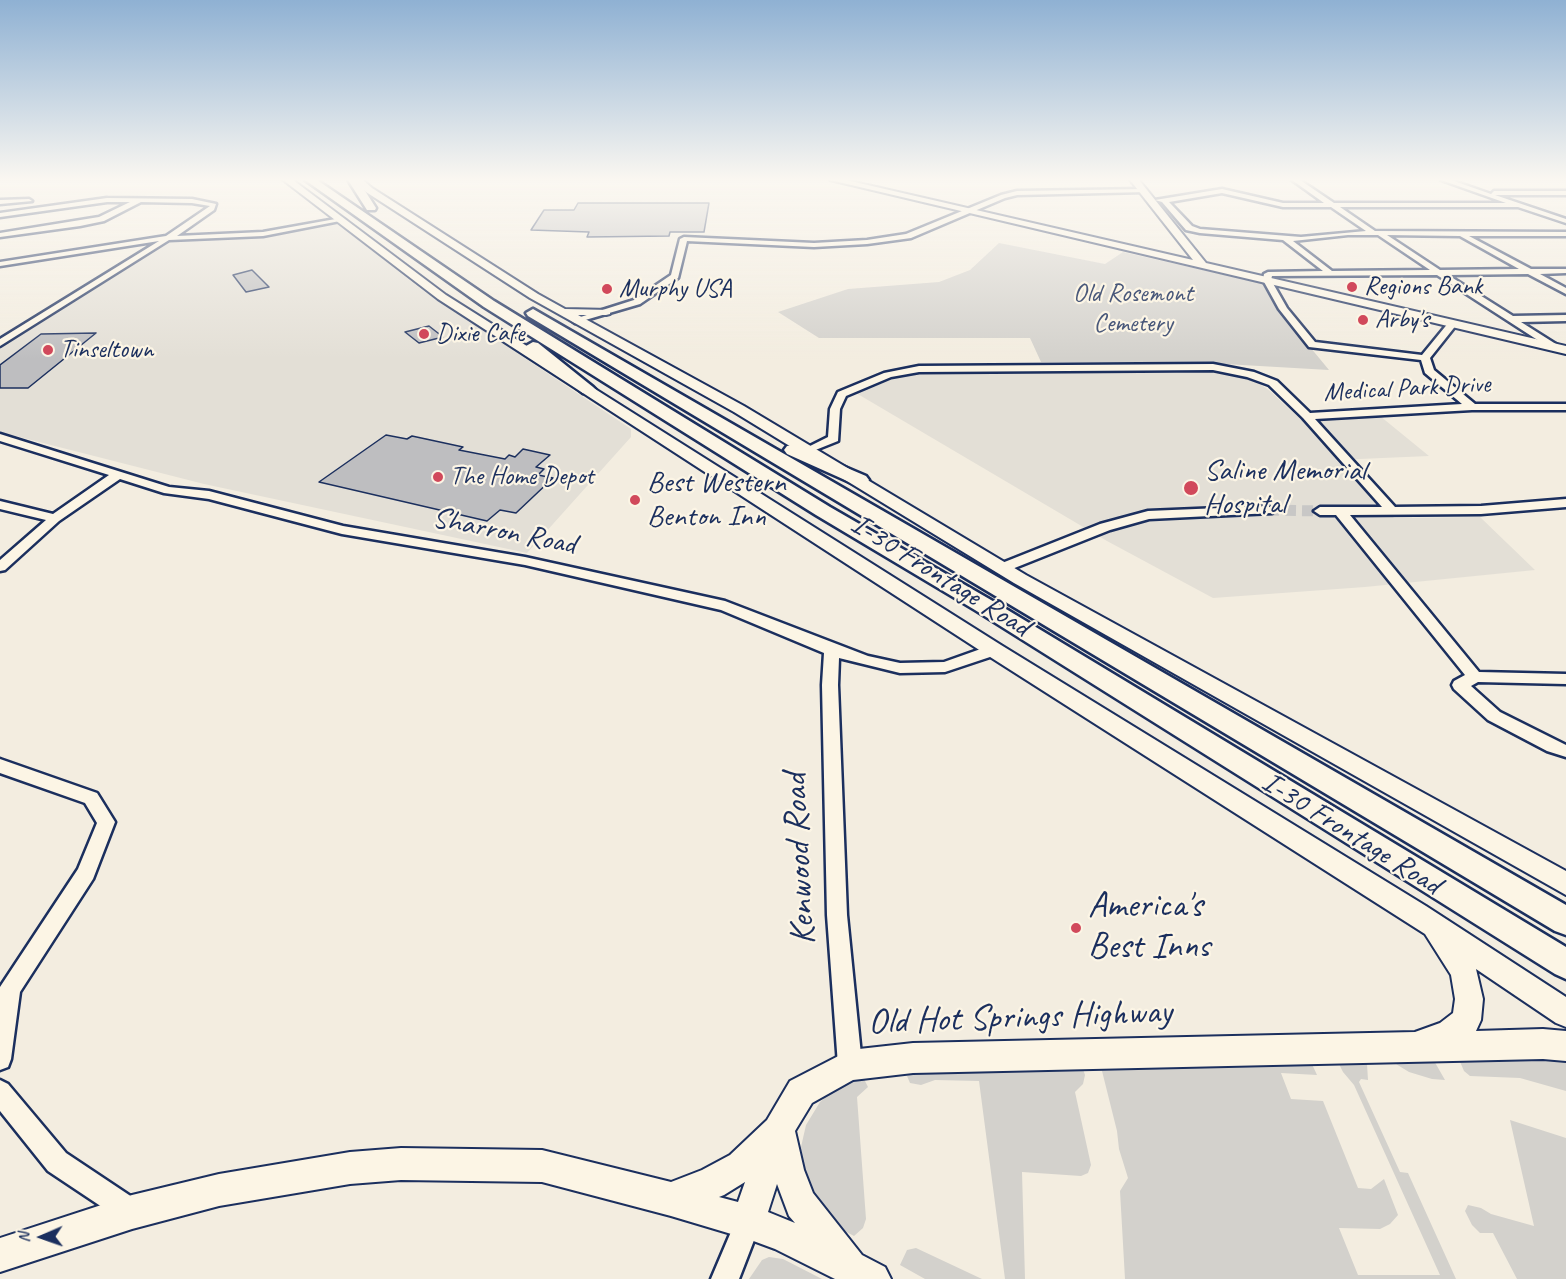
<!DOCTYPE html>
<style>
body{margin:0}
#map{position:relative;width:1566px;height:1279px;overflow:hidden;background:#f3ede0;font-family:Caveat,sans-serif}
canvas{display:block}
.north{position:absolute;left:12px;top:1207px;width:60px;height:60px;-webkit-text-stroke:4px #fcf5e5;paint-order:stroke;rotate:268deg;font-size:16px;font-weight:700;line-height:24px;text-align:center;color:#1b2f5e}
.north::after{content:'';display:block;margin:auto;width:21px;height:27px;background:#1b2f5e;clip-path:polygon(50% 0,100% 100%,50% 72%,0 100%)}
</style>
<div id="map">
<canvas width="1566" height="1279"></canvas>
<div class="north">N</div>
</div>
<script>
const ctx = document.querySelector('canvas').getContext('2d');
ctx.lineJoin = 'round';
function fillPath(path, color) {
  ctx.fillStyle = color;
  ctx.fill(path, 'evenodd');
}
function poly(rows) {
  const path = new Path2D();
  for (const r of rows) {
    path.moveTo(r[0], r[1]);
    for (let i = 2; i < r.length; i += 2) path.lineTo(r[i], r[i + 1]);
  }
  return path;
}
function stroke(path, color, width, dash) {
  ctx.strokeStyle = color;
  ctx.lineWidth = width;
  ctx.lineCap = dash ? 'butt' : 'round';
  ctx.setLineDash(dash || []);
  ctx.stroke(path);
}
function drawText(font, color, halo, rows, align = 'center') {
  ctx.font = font + ' Caveat,sans-serif';
  ctx.lineWidth = 4.5;
  ctx.setLineDash([]);
  ctx.textBaseline = 'middle';
  ctx.strokeStyle = halo;
  ctx.fillStyle = color;
  for (const [text, x, y, turn = 0] of rows) {
    ctx.save();
    ctx.translate(x, y);
    ctx.rotate((+turn || 0) * Math.PI / 180);
    ctx.textAlign = isNaN(turn) ? turn : align;
    if (halo) ctx.strokeText(text, 0, 0);
    ctx.fillText(text, 0, 0);
    ctx.restore();
  }
}
const built = poly([
 [338,224,421,289,631,429,631,437,527,553,204,484,0,432,0,347,170,240,256,236],
 [1212,369,1251,378,1270,391,1300,419,1380,416,1429,456,1336,460,1394,518,1480,517,1535,570,1365,587,1213,598,1107,541,856,393,917,370]
]);
const green = poly([
 [999,243,1105,264,1123,252,1265,284,1282,313,1329,370,1190,362,1041,362,1030,338,819,338,778,312,848,289,939,282,970,270],
 [1566,1053,1566,1091,1520,1078,1470,1076,1464,1071,1458,1057],
 [1358,1054,1367,1064,1368,1080,1361,1079,1359,1082,1400,1172,1408,1173,1456,1279,1125,1279,1120,1191,1128,1178,1119,1149,1117,1131,1100,1063,1311,1062,1317,1075,1281,1073,1291,1099,1323,1101,1358,1188,1371,1189,1384,1179,1398,1215,1390,1224,1380,1229,1339,1228,1358,1275,1440,1275,1354,1085,1343,1072,1338,1062],
 [1393,1059,1433,1059,1445,1080,1432,1079,1409,1072,1396,1064],
 [1082,1066,1085,1075,1083,1084,1075,1092,1091,1165,1088,1173,1081,1176,1022,1172,1025,1279,1005,1279,979,1081,935,1080,921,1085,910,1083,907,1076,921,1069],
 [859,1079,864,1079,868,1087,857,1097,866,1219,863,1228,854,1236,837,1227,819,1207,802,1167,801,1147,806,1125,820,1102,833,1091],
 [1510,1120,1566,1138,1566,1279,1517,1279,1493,1233,1480,1233,1472,1225,1465,1211,1468,1205,1481,1208,1491,1214,1534,1226],
 [916,1248,982,1279,925,1279,900,1265,907,1250],
 [769,1257,783,1259,822,1279,749,1279,762,1260]
]);
const building = poly([
 [578,203,709,203,704,232,670,232,669,236,587,237,589,232,531,230,544,210,574,210,578,203],
 [252,270,269,287,246,292,233,275,252,270],
 [429,326,443,337,419,343,405,332,429,326],
 [96,333,28,388,0,388,0,365,41,334,96,333],
 [386,435,407,439,412,436,463,447,459,450,505,459,509,455,515,457,523,449,550,455,536,467,544,469,538,475,553,478,516,513,500,510,487,521,319,482,386,435]
]);
const minorTunnel = poly([
 [1268,510,1320,511]
]);
const minor = poly([
 [1292,180,1300,180,1334,203,1506,203,1441,180,1451,180,1491,194,1494,191,1566,191,1566,195,1495,195,1566,219,1566,223,1518,207,1340,207,1375,231,1566,232,1566,236,1469,236,1531,269,1566,269,1566,273,1540,274,1566,288,1566,294,1528,274,1448,275,1513,316,1566,315,1566,321,1521,322,1559,346,1559,350,1553,350,1437,275,1272,276,1271,280,1287,308,1315,342,1422,355,1449,322,1452,321,1457,324,1430,358,1434,370,1475,404,1566,404,1566,410,1472,410,1315,419,1395,507,1481,506,1566,499,1566,507,1481,514,1350,515,1479,672,1566,674,1566,684,1478,682,1471,686,1500,712,1566,745,1566,757,1547,751,1488,720,1454,689,1452,685,1454,681,1465,675,1336,515,1320,515,1314,511,1320,507,1382,507,1303,418,1269,385,1247,377,1213,370,919,372,891,377,846,396,840,409,838,441,808,453,802,450,828,437,830,409,838,392,884,373,919,366,1213,364,1254,372,1277,381,1310,413,1462,404,1425,373,1421,360,1309,347,1279,309,1263,280,1264,274,1268,272,1323,271,1283,240,1200,233,1186,230,1162,202,1155,200,1222,189,1283,203,1324,203,1292,180],
 [1222,193,1283,207,1331,207,1366,231,1301,237,1200,229,1192,226,1169,202,1222,193],
 [1348,235,1378,235,1430,270,1332,271,1293,241,1348,235],
 [1387,235,1460,236,1519,269,1440,270,1387,235],
 [1143,189,1145,192,1017,195,1005,198,911,238,867,244,814,247,687,241,678,278,640,304,575,323,571,320,634,300,671,275,680,239,684,237,814,243,867,240,906,234,1001,195,1017,191,1143,189],
 [107,198,192,199,216,204,214,210,177,236,263,232,341,218,345,220,263,236,169,240,0,346,0,339,159,241,0,266,0,262,166,236,210,206,192,203,141,202,104,221,80,226,0,237,0,233,99,217,130,202,107,202,0,217,0,213,107,198],
 [0,200,29,199,32,201,0,204,0,200],
 [0,434,169,487,209,491,343,526,525,557,725,601,868,656,900,663,944,662,989,646,999,646,1002,650,999,654,945,672,900,673,839,658,838,685,847,915,862,1065,858,1073,850,1077,842,1073,838,1065,827,915,822,685,824,653,721,610,525,565,342,534,209,499,164,493,120,479,59,521,5,570,0,571,0,560,46,520,0,509,0,501,53,514,109,475,0,441,0,434],
 [1268,506,1274,510,1272,513,1149,519,1110,530,1007,571,1002,572,995,568,997,565,1100,524,1148,511,1268,506],
 [0,759,97,793,115,822,93,879,20,992,11,1059,8,1067,0,1070,0,987,78,869,97,823,85,803,0,773,0,759],
 [0,1080,8,1084,66,1153,141,1203,145,1212,141,1221,132,1225,123,1221,48,1171,0,1111,0,1080],
 [748,1209,757,1213,761,1222,739,1279,711,1279,739,1213,748,1209]
]);
const major = poly([
 [283,180,293,180,446,295,1001,645,1426,906,1566,997,1566,1027,1556,1023,1476,969,1483,999,1481,1020,1476,1031,1543,1029,1566,1031,1566,1061,1543,1059,913,1073,853,1080,812,1103,795,1131,804,1170,813,1193,862,1255,885,1267,891,1279,835,1279,775,1249,748,1239,671,1216,542,1182,401,1180,350,1184,219,1206,132,1229,0,1272,0,1238,132,1195,219,1174,350,1152,401,1148,542,1150,671,1182,702,1170,730,1155,767,1120,790,1081,850,1050,913,1043,1415,1032,1440,1023,1453,1013,1455,999,1451,975,1425,934,987,655,438,299,283,180],
 [745,1182,738,1202,719,1197,724,1195,745,1182],
 [777,1184,789,1216,795,1223,768,1212,777,1184],
 [354,180,363,180,372,188,538,294,565,309,610,310,610,314,606,315,578,315,744,406,1026,575,1566,871,1566,895,1014,583,734,412,530,298,366,192,354,180],
 [830,180,846,180,1193,260,1130,180,1139,180,1206,263,1566,346,1566,354,830,180]
]);
const highway = poly([
 [305,180,317,180,494,301,830,507,991,600,1566,947,1566,979,1555,974,975,610,816,515,484,307,305,180],
 [348,180,358,180,376,208,375,210,367,210,348,180],
 [533,309,1566,905,1566,935,1555,931,528,316,526,313,533,309],
 [533,342,538,343,593,387,596,390,593,393,583,393,528,349,526,346,533,342],
 [793,445,866,476,869,480,866,484,854,484,787,454,784,450,787,446,793,445]
]);
const markers = [
 [1352,287,6,"#d1495b"],
 [607,289,6,"#d1495b"],
 [1363,320,6,"#d1495b"],
 [424,334,6,"#d1495b"],
 [48,350,6,"#d1495b"],
 [438,477,6,"#d1495b"],
 [1191,488,8,"#d1495b"],
 [635,500,6,"#d1495b"],
 [1076,928,6,"#d1495b"]
];
const farPoinames = [
 ["Regions Bank",1364,287],
 ["Murphy USA",619,289],
 ["Arby's",1375,320],
 ["Dixie Cafe",436,334],
 ["Tinseltown",60,350],
 ["The Home Depot",450,477]
];
const farParknames = [
 ["Old Rosemont",1133,294],
 ["Cemetery",1133,324]
];
const farStreetnames = [
 ["Medical Park Drive",1407,389,-3]
];
const poiNames = [
 ["Saline Memorial",1204,471],
 ["Hospital",1204,505],
 ["Best Western",647,483],
 ["Benton Inn",647,517]
];
const streetNames = [
 ["Sharron Road",504,532,11],
 ["I-30 Frontage Road",940,576,32],
 ["I-30 Frontage Road",1351,834,32]
];
const nearStreetnames = [
 ["Kenwood Road",800,859,-93],
 ["Old Hot Springs Highway",1020,1018,-2]
];
const nearPoinames = [
 ["America's",1088,907],
 ["Best Inns",1088,948]
];
fillPath(built, '#e3dfd6');
fillPath(green, '#d3d1cc');
fillPath(building, '#bebec0');
stroke(building, '#1b2f5e', 1.5);
stroke(minorTunnel, '#c8c7c6', 11, [11, 6]);
stroke(minor, '#1b2f5e', 5);
stroke(major, '#1b2f5e', 4);
stroke(highway, '#1b2f5e', 5);
fillPath(minor, '#fcf5e5');
fillPath(major, '#fcf5e5');
fillPath(highway, '#fcf5e5');
const sky = ctx.createLinearGradient(0, 0, 0, 359);
sky.addColorStop(0, '#8fb1d3');
sky.addColorStop(0.5, '#faf7f1');
sky.addColorStop(1, '#faf7f100');
ctx.fillStyle = sky;
ctx.fillRect(0, 0, 1566, 359);
for (const [x, y, r, color] of markers) {
  const dot = new Path2D();
  dot.arc(x, y, r, 0, 2 * Math.PI);
  ctx.fillStyle = color;
  ctx.fill(dot);
  stroke(dot, '#fcf5e5', 2);
}
drawText('26px', '#1b2f5e', '#fcf5e5', farPoinames, 'left');
drawText('26px', '#49587a', '#fcf5e5', farParknames);
drawText('26px', '#1b2f5e', '#fcf5e5', farStreetnames);
drawText('30px', '#1b2f5e', '#fcf5e5', poiNames, 'left');
drawText('30px', '#1b2f5e', '#fcf5e5', streetNames);
drawText('36px', '#1b2f5e', '#fcf5e5', nearStreetnames);
drawText('36px', '#1b2f5e', '#fcf5e5', nearPoinames, 'left');
</script>
